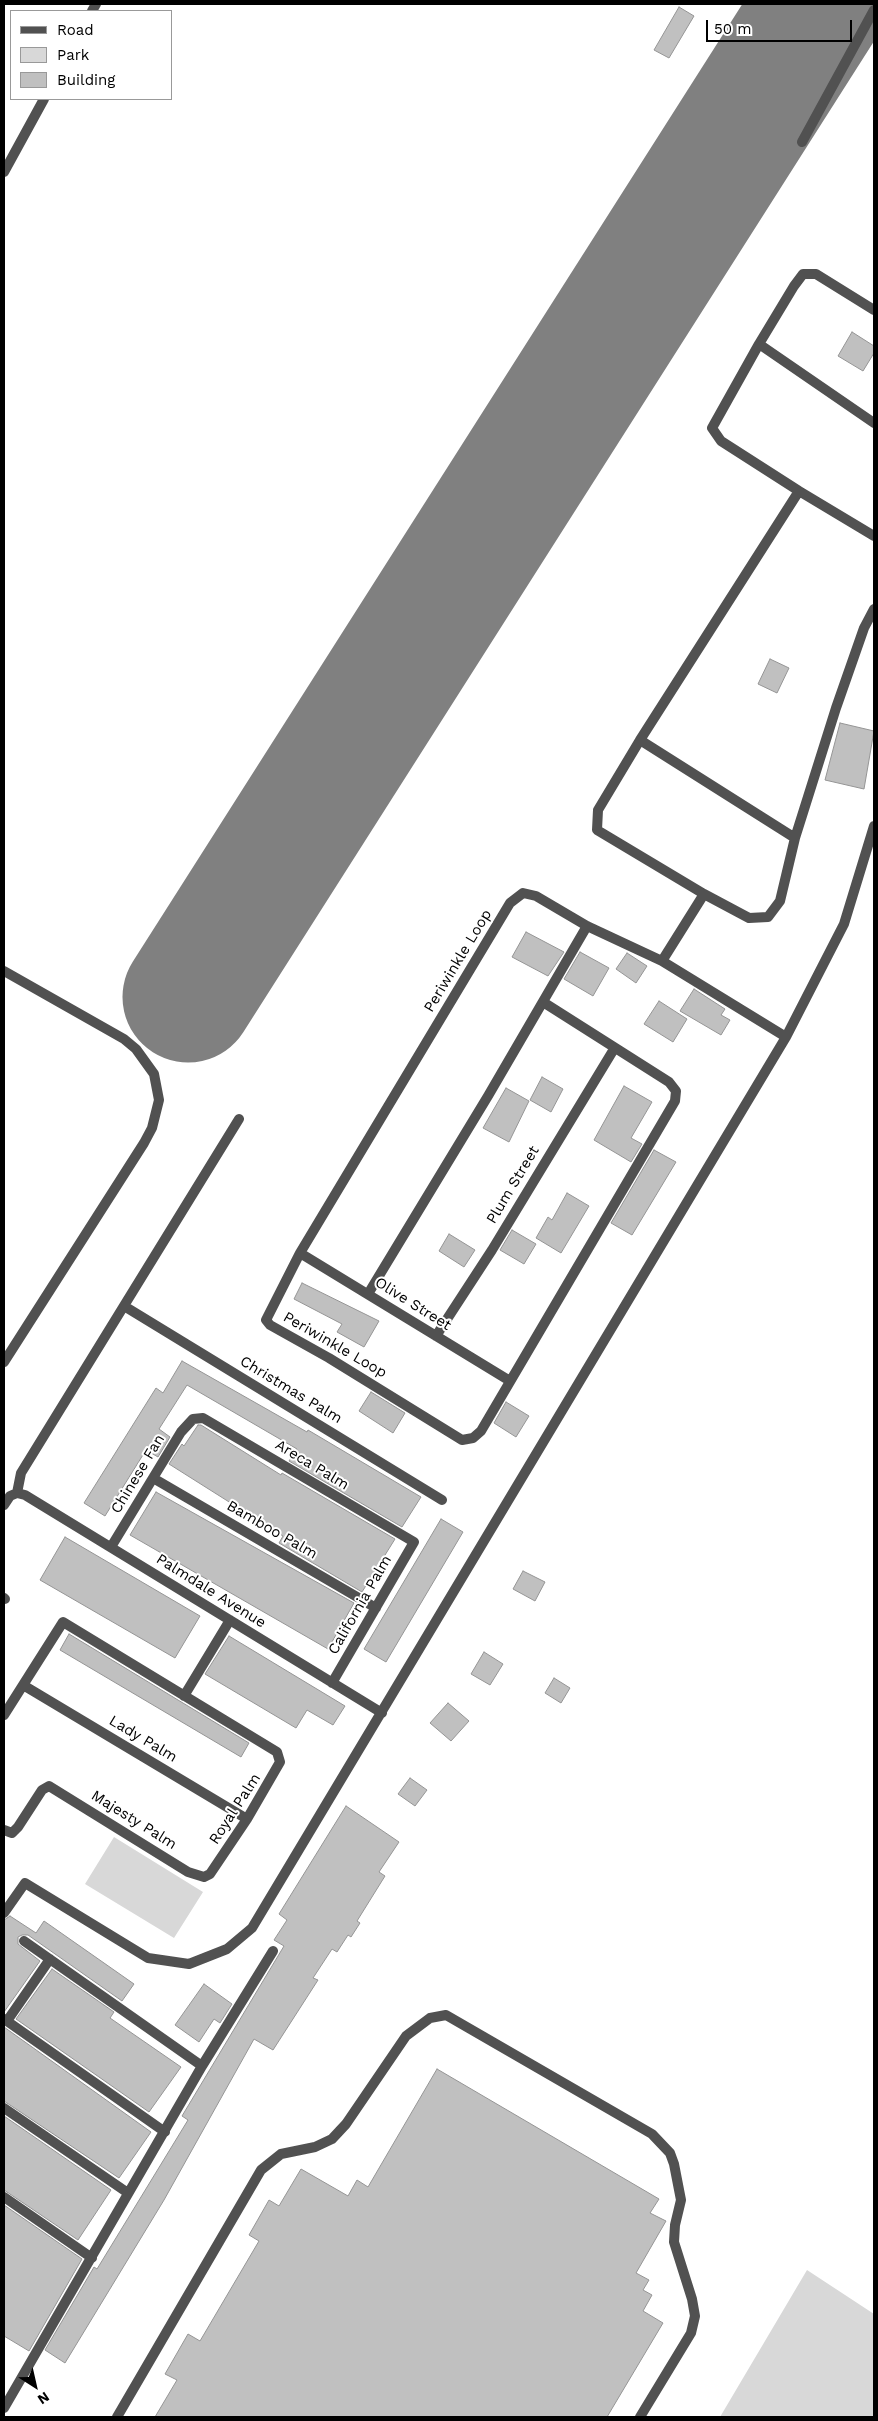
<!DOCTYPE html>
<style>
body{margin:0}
#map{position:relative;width:878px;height:2421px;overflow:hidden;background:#fff;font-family:"Work Sans",sans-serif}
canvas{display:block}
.frame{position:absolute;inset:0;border:5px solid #000;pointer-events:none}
.legend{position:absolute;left:10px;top:10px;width:162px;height:90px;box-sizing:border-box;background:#fff;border:1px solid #999;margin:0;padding:6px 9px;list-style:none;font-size:15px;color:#000}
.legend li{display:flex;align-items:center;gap:10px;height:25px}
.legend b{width:25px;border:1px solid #999}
.north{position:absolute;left:10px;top:2361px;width:50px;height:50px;-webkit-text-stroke:4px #fff;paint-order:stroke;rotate:145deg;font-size:14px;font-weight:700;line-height:20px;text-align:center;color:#000}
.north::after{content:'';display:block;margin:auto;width:18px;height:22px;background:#000;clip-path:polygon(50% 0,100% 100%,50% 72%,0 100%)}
.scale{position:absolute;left:706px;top:20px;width:146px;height:22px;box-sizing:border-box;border:2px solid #000;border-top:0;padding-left:6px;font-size:15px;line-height:18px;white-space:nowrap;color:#000;-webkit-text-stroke:4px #fff;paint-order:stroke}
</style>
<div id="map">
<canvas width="878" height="2421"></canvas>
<div class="frame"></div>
<ul class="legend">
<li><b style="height:6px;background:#515151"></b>Road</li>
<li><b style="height:14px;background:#d8d8d8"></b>Park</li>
<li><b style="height:14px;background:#c0c0c0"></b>Building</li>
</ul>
<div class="north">N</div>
<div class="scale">50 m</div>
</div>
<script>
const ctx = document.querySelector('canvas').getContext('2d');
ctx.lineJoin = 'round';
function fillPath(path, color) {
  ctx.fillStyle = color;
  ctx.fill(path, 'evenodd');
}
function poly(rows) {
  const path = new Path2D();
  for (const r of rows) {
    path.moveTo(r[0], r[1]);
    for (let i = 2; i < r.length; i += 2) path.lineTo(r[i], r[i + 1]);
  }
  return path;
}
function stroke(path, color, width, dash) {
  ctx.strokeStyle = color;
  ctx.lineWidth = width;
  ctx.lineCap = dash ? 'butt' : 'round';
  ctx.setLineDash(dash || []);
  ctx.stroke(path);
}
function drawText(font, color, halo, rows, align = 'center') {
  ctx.font = font + ' "Work Sans",sans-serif';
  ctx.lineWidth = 4;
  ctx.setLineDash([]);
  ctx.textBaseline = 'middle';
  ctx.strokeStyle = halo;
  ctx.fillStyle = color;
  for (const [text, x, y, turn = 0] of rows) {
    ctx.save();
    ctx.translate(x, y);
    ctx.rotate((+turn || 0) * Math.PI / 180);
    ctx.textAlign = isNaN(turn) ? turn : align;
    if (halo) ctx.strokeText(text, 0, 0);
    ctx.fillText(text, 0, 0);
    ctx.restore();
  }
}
const green = poly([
 [114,1837,203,1892,174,1938,85,1884],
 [807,2270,874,2314,874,2417,720,2417]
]);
const runway = poly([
 [188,997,820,4]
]);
const building = poly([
 [679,7,694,16,669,58,654,50,679,7],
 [852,332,874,346,874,353,863,371,838,356,852,332],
 [770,659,789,668,777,693,758,684,770,659],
 [840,723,874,731,864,789,825,780,840,723],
 [526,932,564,952,548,976,512,957,526,932],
 [580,952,609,968,593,996,564,979,580,952],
 [627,953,647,966,636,983,616,969,627,953],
 [694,989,725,1009,721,1015,730,1020,721,1035,680,1011,694,989],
 [659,1001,687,1019,673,1042,644,1024,659,1001],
 [542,1077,563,1089,551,1112,530,1100,542,1077],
 [624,1086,652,1102,631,1138,642,1144,631,1162,594,1140,624,1086],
 [506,1088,529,1101,509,1142,483,1128,506,1088],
 [654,1150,676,1162,632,1235,611,1223,654,1150],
 [567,1193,589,1206,561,1253,536,1238,548,1217,552,1220,567,1193],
 [512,1230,536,1244,524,1264,500,1250,512,1230],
 [449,1234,475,1250,464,1267,439,1251,449,1234],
 [302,1283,379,1321,364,1347,337,1332,342,1324,294,1299,302,1283],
 [182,1361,307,1432,308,1430,421,1497,402,1527,289,1461,297,1449,187,1385,159,1429,170,1437,158,1457,146,1450,105,1516,84,1503,156,1388,163,1393,182,1361],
 [371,1392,405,1413,393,1433,359,1411,371,1392],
 [506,1402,529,1416,516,1437,494,1423,506,1402],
 [198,1425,201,1425,281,1475,282,1473,395,1539,362,1592,279,1543,283,1536,169,1464,182,1444,184,1446,198,1425],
 [156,1492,354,1603,328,1649,130,1535,156,1492],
 [441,1519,463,1532,386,1662,364,1649,441,1519],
 [65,1537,200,1616,175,1658,40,1580,65,1537],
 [523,1571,545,1582,535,1601,513,1589,523,1571],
 [69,1634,249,1743,241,1757,60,1650,69,1634],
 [229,1636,345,1706,333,1725,307,1710,296,1728,205,1674,229,1636],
 [484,1652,503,1664,490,1685,471,1674,484,1652],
 [554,1678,570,1688,561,1703,545,1693,554,1678],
 [448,1703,469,1721,451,1741,430,1723,448,1703],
 [410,1778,427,1790,415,1806,398,1794,410,1778],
 [346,1806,399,1842,379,1872,385,1876,357,1921,360,1923,351,1937,348,1935,337,1952,332,1949,313,1978,318,1980,273,2050,254,2039,164,2200,65,2363,45,2350,94,2267,97,2269,188,2120,182,2116,284,1946,274,1940,287,1920,279,1914,346,1806],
 [10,1916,36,1933,44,1921,134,1984,122,2001,28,1935,22,1935,18,1937,18,1944,40,1961,4,2012,4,1920,10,1916],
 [52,1969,114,2012,110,2018,181,2067,149,2112,16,2019,52,1969],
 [204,1984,232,2004,220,2023,214,2019,199,2042,175,2025,204,1984],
 [4,2027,151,2132,119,2178,4,2101,4,2027],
 [437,2069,659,2199,650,2213,666,2221,636,2273,649,2280,643,2290,652,2295,643,2311,663,2323,607,2417,155,2417,177,2380,165,2374,188,2334,200,2341,259,2241,249,2235,269,2200,279,2206,301,2169,348,2196,357,2180,368,2187,437,2069],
 [4,2116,111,2190,78,2240,4,2190,4,2116],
 [4,2205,82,2259,29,2351,4,2336,4,2205]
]);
const service = poly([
 [802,142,874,10],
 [117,2417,261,2170,281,2154,315,2147,332,2139,346,2124,406,2036,430,2018,446,2015,652,2134,670,2153,674,2164,681,2200,675,2225,674,2242,692,2299,695,2316,691,2333,640,2417]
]);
const minor = poly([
 [92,11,96,4],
 [4,172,44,99],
 [874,310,816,274,803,274,794,286,759,344,712,428,721,441,799,491,874,536],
 [759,344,874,423],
 [799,491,640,740,598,810,597,830,704,894,749,918,768,917,780,901,795,838,836,708,864,628,874,609],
 [640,740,795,838],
 [662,961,704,894],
 [4,971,124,1039,136,1049,154,1074,159,1100,152,1128,144,1143,4,1362],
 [543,1002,669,1082,676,1091,675,1101,481,1431,473,1438,462,1440,329,1358,270,1325,266,1320,300,1253,510,903,523,893,536,896,587,926,662,961,786,1037],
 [300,1253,510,1381],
 [368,1294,488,1096,587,926],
 [124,1306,442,1500],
 [436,1336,492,1250,614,1049],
 [153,1478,376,1608],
 [17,1493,21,1473,239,1119],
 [4,1505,10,1496,17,1493,25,1495,382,1713],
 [111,1547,181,1432,193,1419,203,1418,414,1542,332,1683],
 [4,1598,5,1599],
 [23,1685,247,1819],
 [184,1696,230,1620],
 [4,1715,63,1622,277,1752,280,1762,247,1819,210,1874,204,1877,188,1872,49,1786,42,1790,18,1827,12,1833,4,1830],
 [4,1913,25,1883,148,1958,189,1964,227,1949,252,1928,786,1037,844,924,874,826],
 [24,1941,202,2066],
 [4,2019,165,2132],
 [7,2021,50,1959],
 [4,2108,128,2193],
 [4,2197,92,2258],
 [4,2408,202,2066,273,1951]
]);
const streetNames = [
 ["Periwinkle Loop",458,961,-59],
 ["Plum Street",513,1185,-59],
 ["Olive Street",413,1304,32],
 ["Periwinkle Loop",335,1345,30],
 ["Christmas Palm",291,1390,31],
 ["Areca Palm",312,1465,31],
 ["Chinese Fan",138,1474,-59],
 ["Bamboo Palm",272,1530,30],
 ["Palmdale Avenue",211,1591,32],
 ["California Palm",360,1605,-60],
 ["Lady Palm",143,1739,31],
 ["Royal Palm",235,1809,-57],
 ["Majesty Palm",134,1820,32]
];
fillPath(green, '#d8d8d8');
stroke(runway, '#808080', 131);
fillPath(building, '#c0c0c0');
stroke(building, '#959595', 1);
stroke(service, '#515151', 10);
stroke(minor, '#515151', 10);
drawText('15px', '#000', '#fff', streetNames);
</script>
